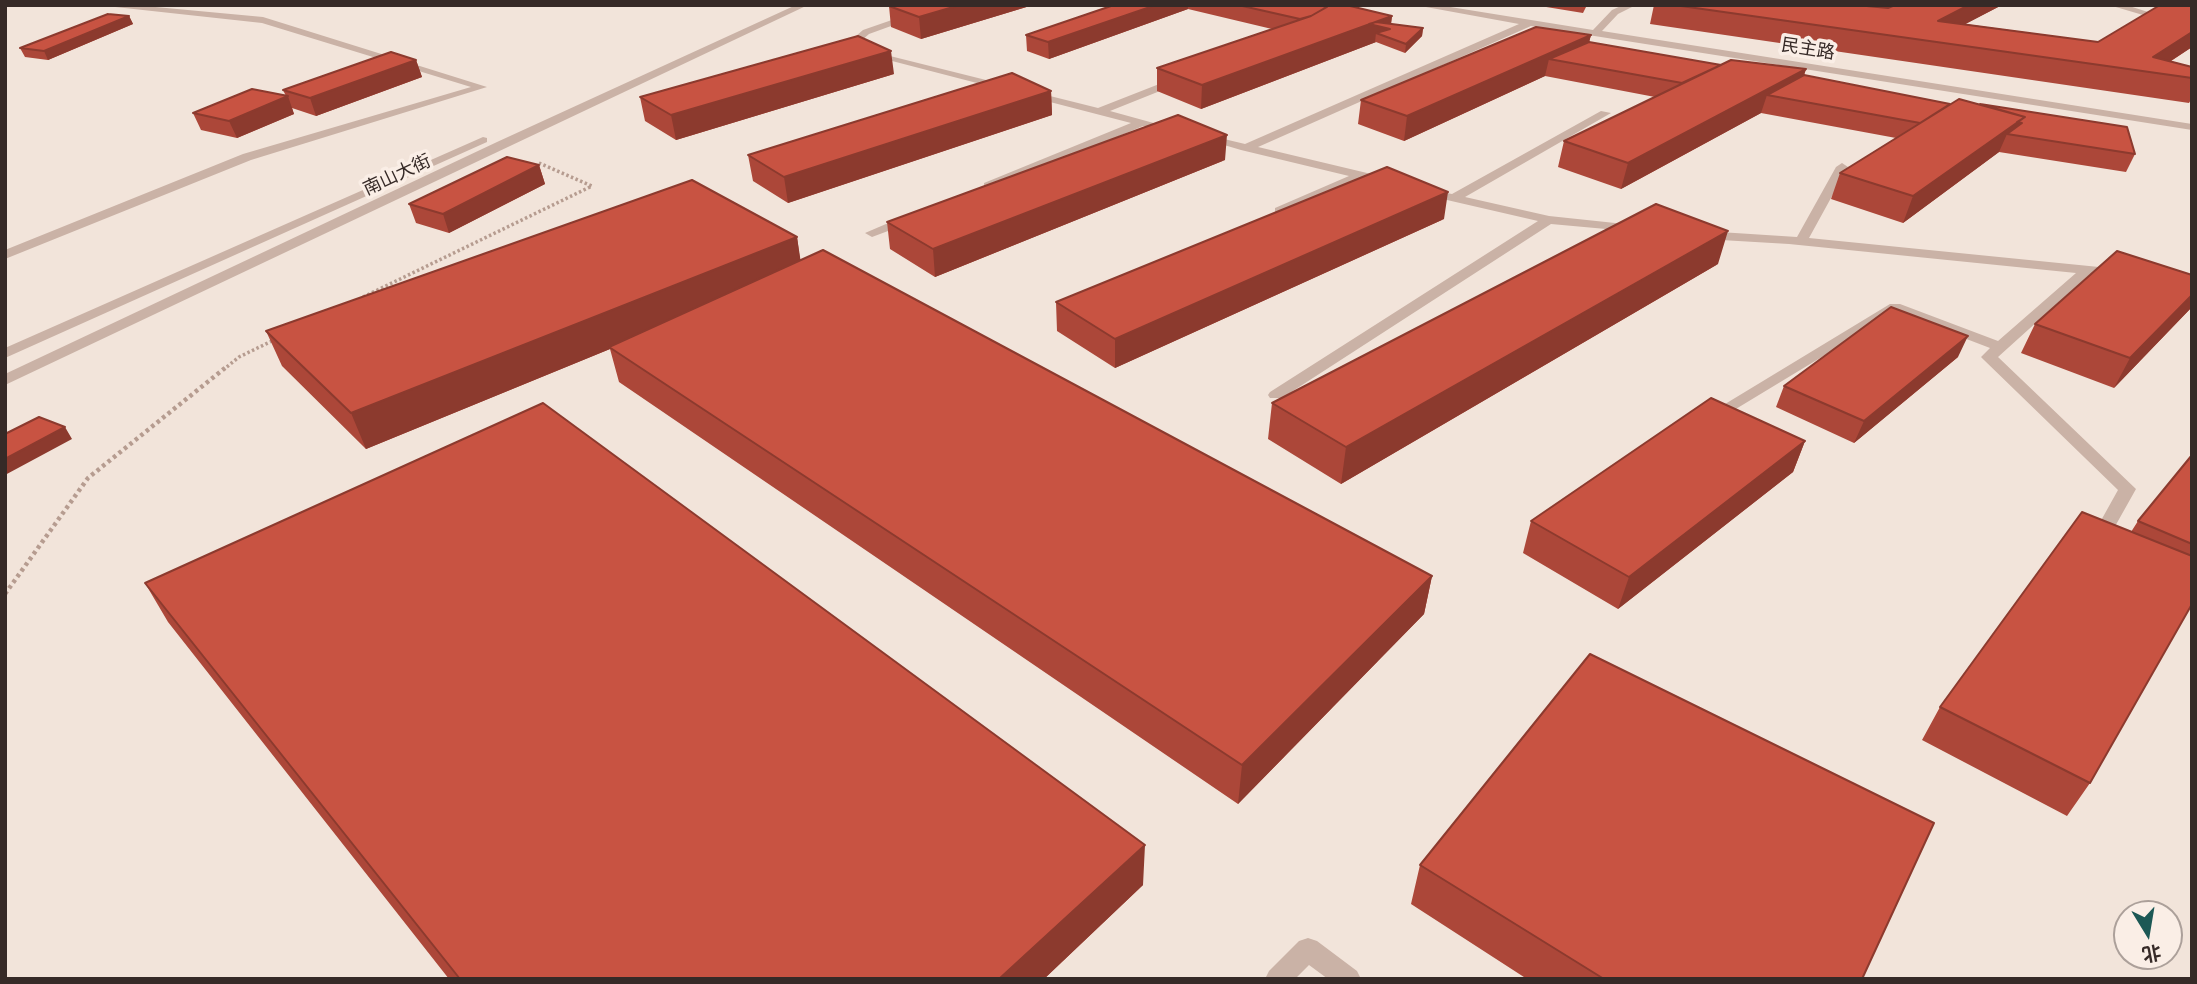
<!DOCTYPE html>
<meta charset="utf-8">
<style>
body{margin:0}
#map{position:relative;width:2197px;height:984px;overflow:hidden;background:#f2e4da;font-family:"Public Sans","Noto Sans SC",sans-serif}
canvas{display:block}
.frame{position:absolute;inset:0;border:7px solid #362a27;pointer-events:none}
.north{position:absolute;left:2113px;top:900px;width:70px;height:70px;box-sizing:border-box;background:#faeee6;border:2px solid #aca09a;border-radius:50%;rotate:169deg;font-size:19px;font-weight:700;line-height:28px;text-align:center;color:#362a27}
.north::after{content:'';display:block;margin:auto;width:24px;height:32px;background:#1c5855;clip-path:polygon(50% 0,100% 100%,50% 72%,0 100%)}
</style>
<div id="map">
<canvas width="2197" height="984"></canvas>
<div class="frame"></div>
<div class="north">北</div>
</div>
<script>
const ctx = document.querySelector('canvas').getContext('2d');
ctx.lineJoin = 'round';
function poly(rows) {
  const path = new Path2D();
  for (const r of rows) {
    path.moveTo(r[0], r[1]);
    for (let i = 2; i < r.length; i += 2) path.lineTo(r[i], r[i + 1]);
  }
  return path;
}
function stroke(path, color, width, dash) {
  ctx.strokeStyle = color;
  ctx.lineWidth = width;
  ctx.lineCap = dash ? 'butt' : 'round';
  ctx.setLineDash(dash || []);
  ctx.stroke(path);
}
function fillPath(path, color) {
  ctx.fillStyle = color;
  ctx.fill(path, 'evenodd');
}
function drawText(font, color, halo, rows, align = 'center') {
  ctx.font = font + ' "Public Sans","Noto Sans SC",sans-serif';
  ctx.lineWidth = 7;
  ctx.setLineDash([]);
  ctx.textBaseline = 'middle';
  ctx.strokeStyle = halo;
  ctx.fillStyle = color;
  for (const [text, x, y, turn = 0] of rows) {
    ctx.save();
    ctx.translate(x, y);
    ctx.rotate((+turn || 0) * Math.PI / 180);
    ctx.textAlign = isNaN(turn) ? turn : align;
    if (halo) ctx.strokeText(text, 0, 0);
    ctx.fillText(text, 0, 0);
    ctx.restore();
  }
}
const pathFar1 = poly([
 [363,297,592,186,539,163],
 [223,370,239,357,276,339]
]);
const path = poly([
 [5,594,88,478,225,368]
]);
const service = poly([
 [1308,938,1317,941,1357,971,1361,979,1328,979,1309,965,1295,979,1265,979,1269,971,1299,941,1308,938]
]);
const minor = poly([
 [97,5,134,5,263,17,487,87,251,160,5,259,5,250,243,154,471,87,262,23,97,5],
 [935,5,949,5,869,34,854,47,1098,108,1172,79,1180,79,1180,83,1110,111,1179,130,1173,133,1143,126,992,189,984,189,984,183,1131,123,842,48,863,30,935,5],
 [1415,5,1438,5,1593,30,1612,10,1623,5,1636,5,1618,14,1602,31,2192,124,2192,130,1531,26,1258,147,1388,178,1388,184,1362,179,1280,215,1275,214,1275,208,1349,176,1241,150,1197,137,1203,134,1245,144,1519,24,1415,5],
 [2109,5,2126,5,2148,12,2143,15,2109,5],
 [1601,111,1611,113,1465,197,1549,216,1634,225,1639,226,1639,232,1551,224,1282,398,1270,398,1268,395,1270,392,1538,221,1421,194,1421,188,1452,194,1601,111],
 [1842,163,1848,167,1809,238,2119,269,2126,273,2119,277,2090,274,1998,357,2136,489,2104,546,2092,546,2089,542,2118,490,1984,360,1981,357,1990,348,1896,312,1716,421,1710,423,1702,418,1890,304,1900,304,1998,341,2076,273,1789,244,1704,239,1697,235,1704,231,1797,237,1836,167,1842,163],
 [907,215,912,216,912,222,872,237,865,233,907,215]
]);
const tertiary = poly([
 [796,5,808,5,5,385,5,374,497,142,796,5],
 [483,137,487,138,487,142,5,358,5,348,483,137]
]);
const wall = poly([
 [1033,5,921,39,891,27,889,6],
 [1114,5,1319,5,1392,16,1391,24,1423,28,1422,36,1405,53,1376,42,1201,109,1157,91,1157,68,1272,29,1188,9,1049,59,1027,51,1026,35],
 [1534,5,1587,5,1583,13],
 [1654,5,1888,8,1895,5,2002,5,1965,24,2098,42,2192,5,2192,47,2171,61,2192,67,2192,98,2189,103,1650,24],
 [129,16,133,24,48,60,25,57,20,48],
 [1591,35,1589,42,1721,65,1806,69,1804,75,2135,154,2126,172,1999,152,1903,223,1831,199,1840,173,1896,138,1761,113,1621,189,1558,167,1564,141,1655,97,1545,76,1404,141,1358,124,1361,100],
 [416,60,422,77,316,116,292,108,294,114,237,138,201,130,193,113,286,96,283,90],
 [894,74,676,140,645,121,640,97],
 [1051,91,1052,115,788,203,753,181,748,155],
 [1225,160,935,277,890,249,887,222],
 [539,165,545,184,449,233,416,223,409,204],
 [1444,219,1115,368,1057,331,1056,302],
 [797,237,800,260,1432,576,1424,614,1238,804,619,382,610,349,366,449,282,366,266,331],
 [1718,264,1341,484,1268,439,1272,403],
 [2192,275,2192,306,2191,308,2114,388,2021,353,2035,324],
 [1958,357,1854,443,1776,407,1784,386],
 [1805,441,1793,472,1618,609,1523,553,1531,521],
 [2192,455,2192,604,2090,783,2067,816,1922,740,1940,707,2131,532,2138,521],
 [145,583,1143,885,1044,979,449,979,168,622],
 [1420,865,1862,979,1527,979,1411,904]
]);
const shadedWall = poly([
 [960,5,1033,5,921,39,919,17],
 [1156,5,1188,5,1188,9,1049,59,1048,42],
 [1969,5,2002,5,1933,41,1938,21],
 [129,16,133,24,48,60,44,51],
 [1392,16,1389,38,1376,33,1375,42,1376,42,1201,109,1202,85],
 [1423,28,1422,36,1405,53,1406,44],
 [2192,32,2192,47,2154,72,2153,57],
 [1591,35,1585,58,1549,59,1545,76,1404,141,1407,116],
 [891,51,894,74,676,140,671,115],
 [416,60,422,77,316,116,310,98],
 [1806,69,1798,93,1767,95,1761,113,1621,189,1628,163],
 [1051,91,1052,115,788,203,784,177],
 [288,96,294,114,237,138,229,121],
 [2025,117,2017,135,2007,134,1999,152,1903,223,1913,196],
 [1227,135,1225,160,935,277,933,249],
 [539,165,545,184,449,233,443,214],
 [1448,192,1444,219,1115,368,1115,339],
 [1728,231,1718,264,1341,484,1346,447],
 [797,237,802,270,609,347,610,349,366,449,351,413],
 [2192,295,2191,308,2114,388,2130,358],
 [1968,336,1958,357,1854,443,1864,421],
 [65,427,72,439,5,475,5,459],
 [1805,441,1793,472,1618,609,1629,577],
 [1432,576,1424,614,1238,804,1242,765],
 [1145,845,1143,885,1044,979,999,979]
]);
const building = poly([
 [960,5,919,17,889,6,890,5,960,5],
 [1114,5,1156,5,1048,42,1026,35,1114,5],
 [1238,5,1319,5,1327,7,1311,16,1300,19,1238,5],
 [1330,5,1346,5,1392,16,1202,85,1157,68,1311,16,1330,5],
 [1674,5,1856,5,1888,8,1895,5,1969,5,1938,21,2098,42,2160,5,2192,5,2192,32,2153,57,2192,67,2192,78,1674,5],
 [108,14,129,16,44,51,20,48,108,14],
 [1376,22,1423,28,1406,44,1376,33,1390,29,1369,24,1376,22],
 [1536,27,1591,35,1407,116,1361,100,1536,27],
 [858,36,891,51,671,115,640,97,858,36],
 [1589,42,1721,65,1682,83,1549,59,1589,42],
 [391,52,416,60,310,98,283,90,391,52],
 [1731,60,1806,69,1628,163,1564,141,1731,60],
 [1012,73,1051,91,784,177,748,155,1012,73],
 [1804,75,1950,104,1920,123,1767,95,1804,75],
 [252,89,288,96,229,121,193,113,252,89],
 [1959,99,2025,117,1913,196,1840,173,1959,99],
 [1980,104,2127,127,2135,154,2007,134,2022,123,2017,122,2025,117,1980,104],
 [1178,115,1227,135,933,249,887,222,1178,115],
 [507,157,539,165,443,214,409,204,507,157],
 [1387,167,1448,192,1115,339,1056,302,1387,167],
 [692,180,797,237,351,413,266,331,692,180],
 [1656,204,1728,231,1346,447,1272,403,1656,204],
 [823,250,1432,576,1242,765,609,347,823,250],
 [2117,251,2192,275,2192,295,2130,358,2035,324,2117,251],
 [1891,307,1968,336,1864,421,1784,386,1891,307],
 [1711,398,1805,441,1629,577,1531,521,1711,398],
 [543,403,1145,845,999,979,460,979,145,583,543,403],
 [39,417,65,427,5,459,5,434,39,417],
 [2192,455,2192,544,2138,521,2192,455],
 [2082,512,2192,556,2192,604,2090,783,1940,707,2082,512],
 [1590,654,1934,823,1862,979,1604,979,1420,865,1590,654]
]);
const farStreetnames = [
 ["民主路",1808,49,9],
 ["南山大街",397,175,-25]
];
stroke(pathFar1, '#b69c90', 3.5, [2.5, 2.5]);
stroke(path, '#b69c90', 4.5, [3.5, 3.5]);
fillPath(service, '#cab2a6');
fillPath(minor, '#cab2a6');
fillPath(tertiary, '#cab2a6');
fillPath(wall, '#ac4739');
fillPath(shadedWall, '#8c3a2e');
fillPath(building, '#c85342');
stroke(building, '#8c3a2e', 2);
drawText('18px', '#362a27', '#faeee6', farStreetnames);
</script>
